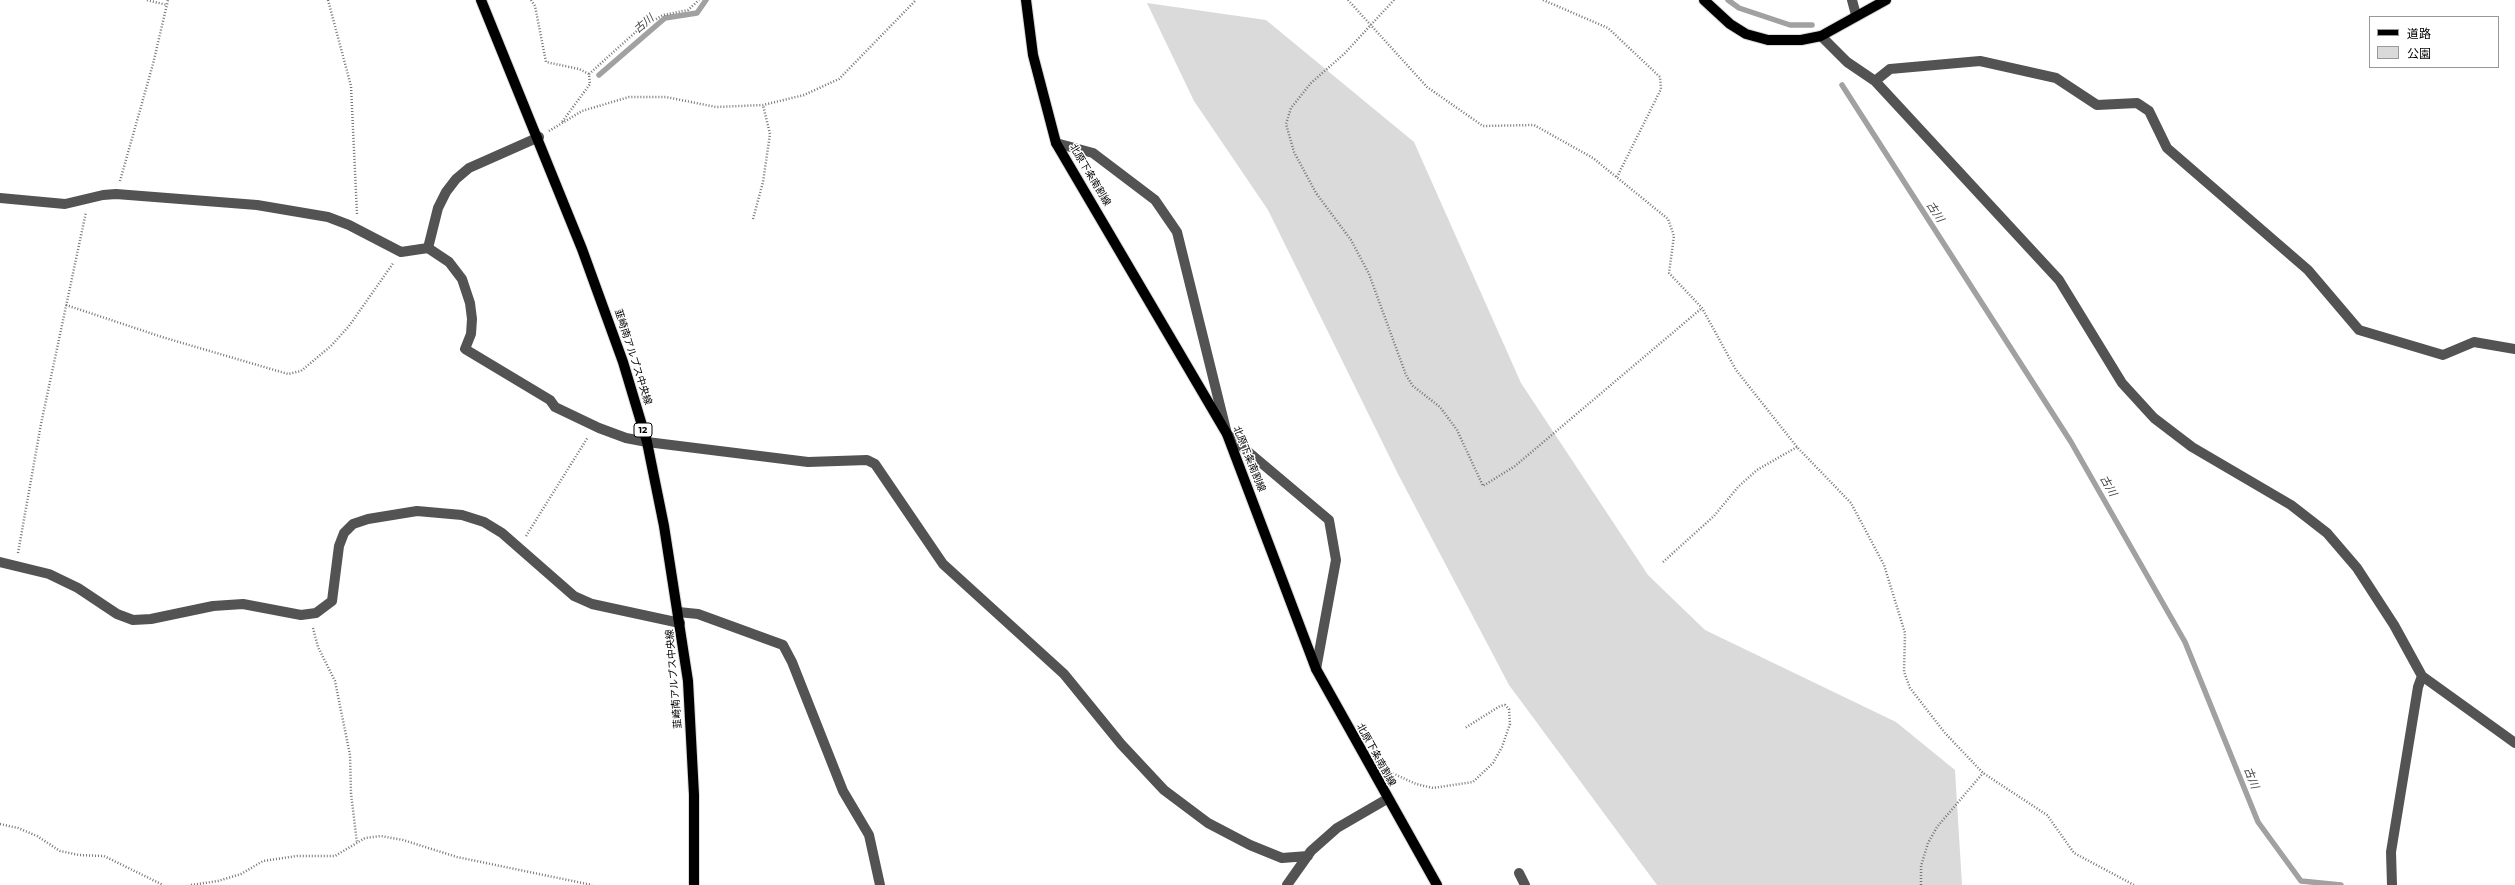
<!DOCTYPE html>
<meta charset="utf-8">
<style>
body{margin:0}
#map{position:relative;width:2515px;height:885px;overflow:hidden;background:#fff;font-family:Montserrat,"Noto Sans JP",sans-serif}
canvas{display:block}
.legend{position:absolute;left:2369px;top:16px;width:130px;height:52px;box-sizing:border-box;background:#fff;border:1px solid #999;margin:0;padding:5px 7px;list-style:none;font-size:12px;color:#000}
.legend li{display:flex;align-items:center;gap:8px;height:20px}
.legend b{width:20px;border:1px solid #999}
</style>
<div id="map">
<canvas width="2515" height="885"></canvas>
<ul class="legend">
<li><b style="height:5px;background:#000"></b>道路</li>
<li><b style="height:11px;background:#dadada"></b>公園</li>
</ul>
</div>
<script>
const ctx = document.querySelector('canvas').getContext('2d');
ctx.lineJoin = 'round';
function fillPath(path, color) {
  ctx.fillStyle = color;
  ctx.fill(path, 'evenodd');
}
function poly(rows) {
  const path = new Path2D();
  for (const r of rows) {
    path.moveTo(r[0], r[1]);
    for (let i = 2; i < r.length; i += 2) path.lineTo(r[i], r[i + 1]);
  }
  return path;
}
function stroke(path, color, width, dash) {
  ctx.strokeStyle = color;
  ctx.lineWidth = width;
  ctx.lineCap = dash ? 'butt' : 'round';
  ctx.setLineDash(dash || []);
  ctx.stroke(path);
}
function drawText(font, color, halo, rows, align = 'center') {
  ctx.font = font + ' Montserrat,"Noto Sans JP",sans-serif';
  ctx.lineWidth = 3;
  ctx.setLineDash([]);
  ctx.textBaseline = 'middle';
  ctx.strokeStyle = halo;
  ctx.fillStyle = color;
  for (const [text, x, y, turn = 0] of rows) {
    ctx.save();
    ctx.translate(x, y);
    ctx.rotate((+turn || 0) * Math.PI / 180);
    ctx.textAlign = isNaN(turn) ? turn : align;
    if (halo) ctx.strokeText(text, 0, 0);
    ctx.fillText(text, 0, 0);
    ctx.restore();
  }
}
const green = poly([
 [1147,3,1266,20,1414,142,1521,383,1648,575,1705,630,1896,722,1955,770,1962,885,1657,885,1509,685,1398,474,1268,210,1194,101]
]);
const stream = poly([
 [1728,0,1739,8,1790,25,1812,25],
 [599,75,665,18,697,13,706,0],
 [1842,85,2071,442,2185,642,2258,822,2301,881,2341,885]
]);
const path = poly([
 [147,0,167,5],
 [328,0,351,86,357,214],
 [531,0,535,6,546,62,579,69,589,74,590,84,562,122],
 [1348,0,1427,87,1483,126,1534,125,1593,158,1668,219,1674,236,1669,273,1702,308,1736,370,1797,447,1851,503,1884,565,1905,633,1904,672,1910,688,1945,733,1983,773,2047,815,2074,853,2134,885],
 [1394,0,1344,54,1311,83,1291,108,1286,124,1294,152,1316,193,1351,240,1369,274,1406,375,1413,386,1440,407,1457,430,1483,486,1515,466,1702,308],
 [1543,0,1608,28,1660,77,1661,89,1617,177],
 [589,74,639,29,663,15,688,10,699,0],
 [549,131,582,111,629,97,666,97,716,107,763,105,804,95,839,79,916,0],
 [120,181,153,64,168,0],
 [753,219,763,182,770,134,763,105],
 [66,305,162,337,288,374,301,371,331,346,349,326,394,262],
 [526,536,588,437],
 [18,553,41,424,86,212],
 [1663,562,1714,516,1738,487,1757,470,1797,447],
 [313,628,318,647,335,681,350,755,351,793,357,843],
 [1390,772,1416,784,1433,788,1473,782,1493,763,1502,747,1510,724,1509,709,1505,705,1500,706,1465,728],
 [0,824,18,828,37,836,60,851,79,855,104,856,163,885],
 [191,885,218,881,241,874,263,861,297,856,335,856,365,838,381,836,403,840,457,857,592,885],
 [1921,885,1921,866,1928,843,1937,827,1983,773]
]);
const minor = poly([
 [1852,0,1856,15],
 [1821,36,1847,62,1875,81,2059,280,2122,383,2154,418,2192,447,2291,505,2327,533,2357,568,2394,625,2422,676,2515,743],
 [1875,81,1890,69,1980,61,2056,78,2097,105,2137,103,2149,111,2167,148,2308,270,2359,330,2443,355,2474,342,2515,349],
 [1056,143,1093,153,1155,200,1177,232,1227,434,1329,520,1336,560,1316,669],
 [0,198,65,204,103,195,116,194,257,205,328,217,349,225,401,252,428,248,449,262,462,279,470,303,472,319,471,334,465,349,550,400,555,407,599,428,626,438,647,442,808,462,867,460,875,464,943,564,1064,674,1121,744,1164,790,1208,823,1250,845,1282,858,1308,856],
 [428,248,438,208,446,192,456,179,469,168,539,137],
 [0,562,49,574,78,588,117,614,133,620,151,619,213,606,243,604,301,615,316,613,332,601,339,546,344,533,353,524,368,519,417,511,462,515,484,522,502,533,574,596,592,604,680,623],
 [678,612,698,614,783,645,792,662,843,791,869,835,880,885],
 [1519,873,1525,885],
 [1287,885,1311,851,1337,828,1387,799],
 [2392,885,2391,852,2418,687,2422,676]
]);
const major = poly([
 [481,0,582,249,623,362,647,442,664,526,688,681,694,795,694,885],
 [1026,0,1033,55,1056,143,1227,434,1316,669,1437,885],
 [1704,0,1730,24,1746,34,1768,40,1801,40,1821,36,1886,0]
]);
const shields = [
 [643,430,18]
];
const shieldNames = [
 ["12",643,430]
];
const streetNames = [
 ["北原下条南割線",1090,175,59],
 ["韮崎南アルプス中央線",633,357,72],
 ["北原下条南割線",1249,459,68],
 ["韮崎南アルプス中央線",674,679,-95],
 ["北原下条南割線",1376,755,61]
];
const waterNames = [
 ["古川",644,24,-40],
 ["古川",1935,212,57],
 ["古川",2108,486,60],
 ["古川",2251,778,68]
];
fillPath(green, '#dadada');
stroke(stream, '#a1a1a1', 5.5);
stroke(major, '#dbdbdb', 12);
stroke(path, '#757575', 2.5, [1, 2]);
stroke(minor, '#535353', 10);
stroke(major, '#000', 10);
for (const [x, y, w] of shields) {
  const box = new Path2D();
  box.roundRect(x - w / 2, y - 7, w, 14, 3);
  ctx.fillStyle = '#fff';
  ctx.fill(box);
  stroke(box, '#000', 1);
}
drawText('bold 9px', '#000', null, shieldNames);
drawText('10px', '#000', '#fff', streetNames);
drawText('italic 11px', '#424242', '#fff', waterNames);
</script>
